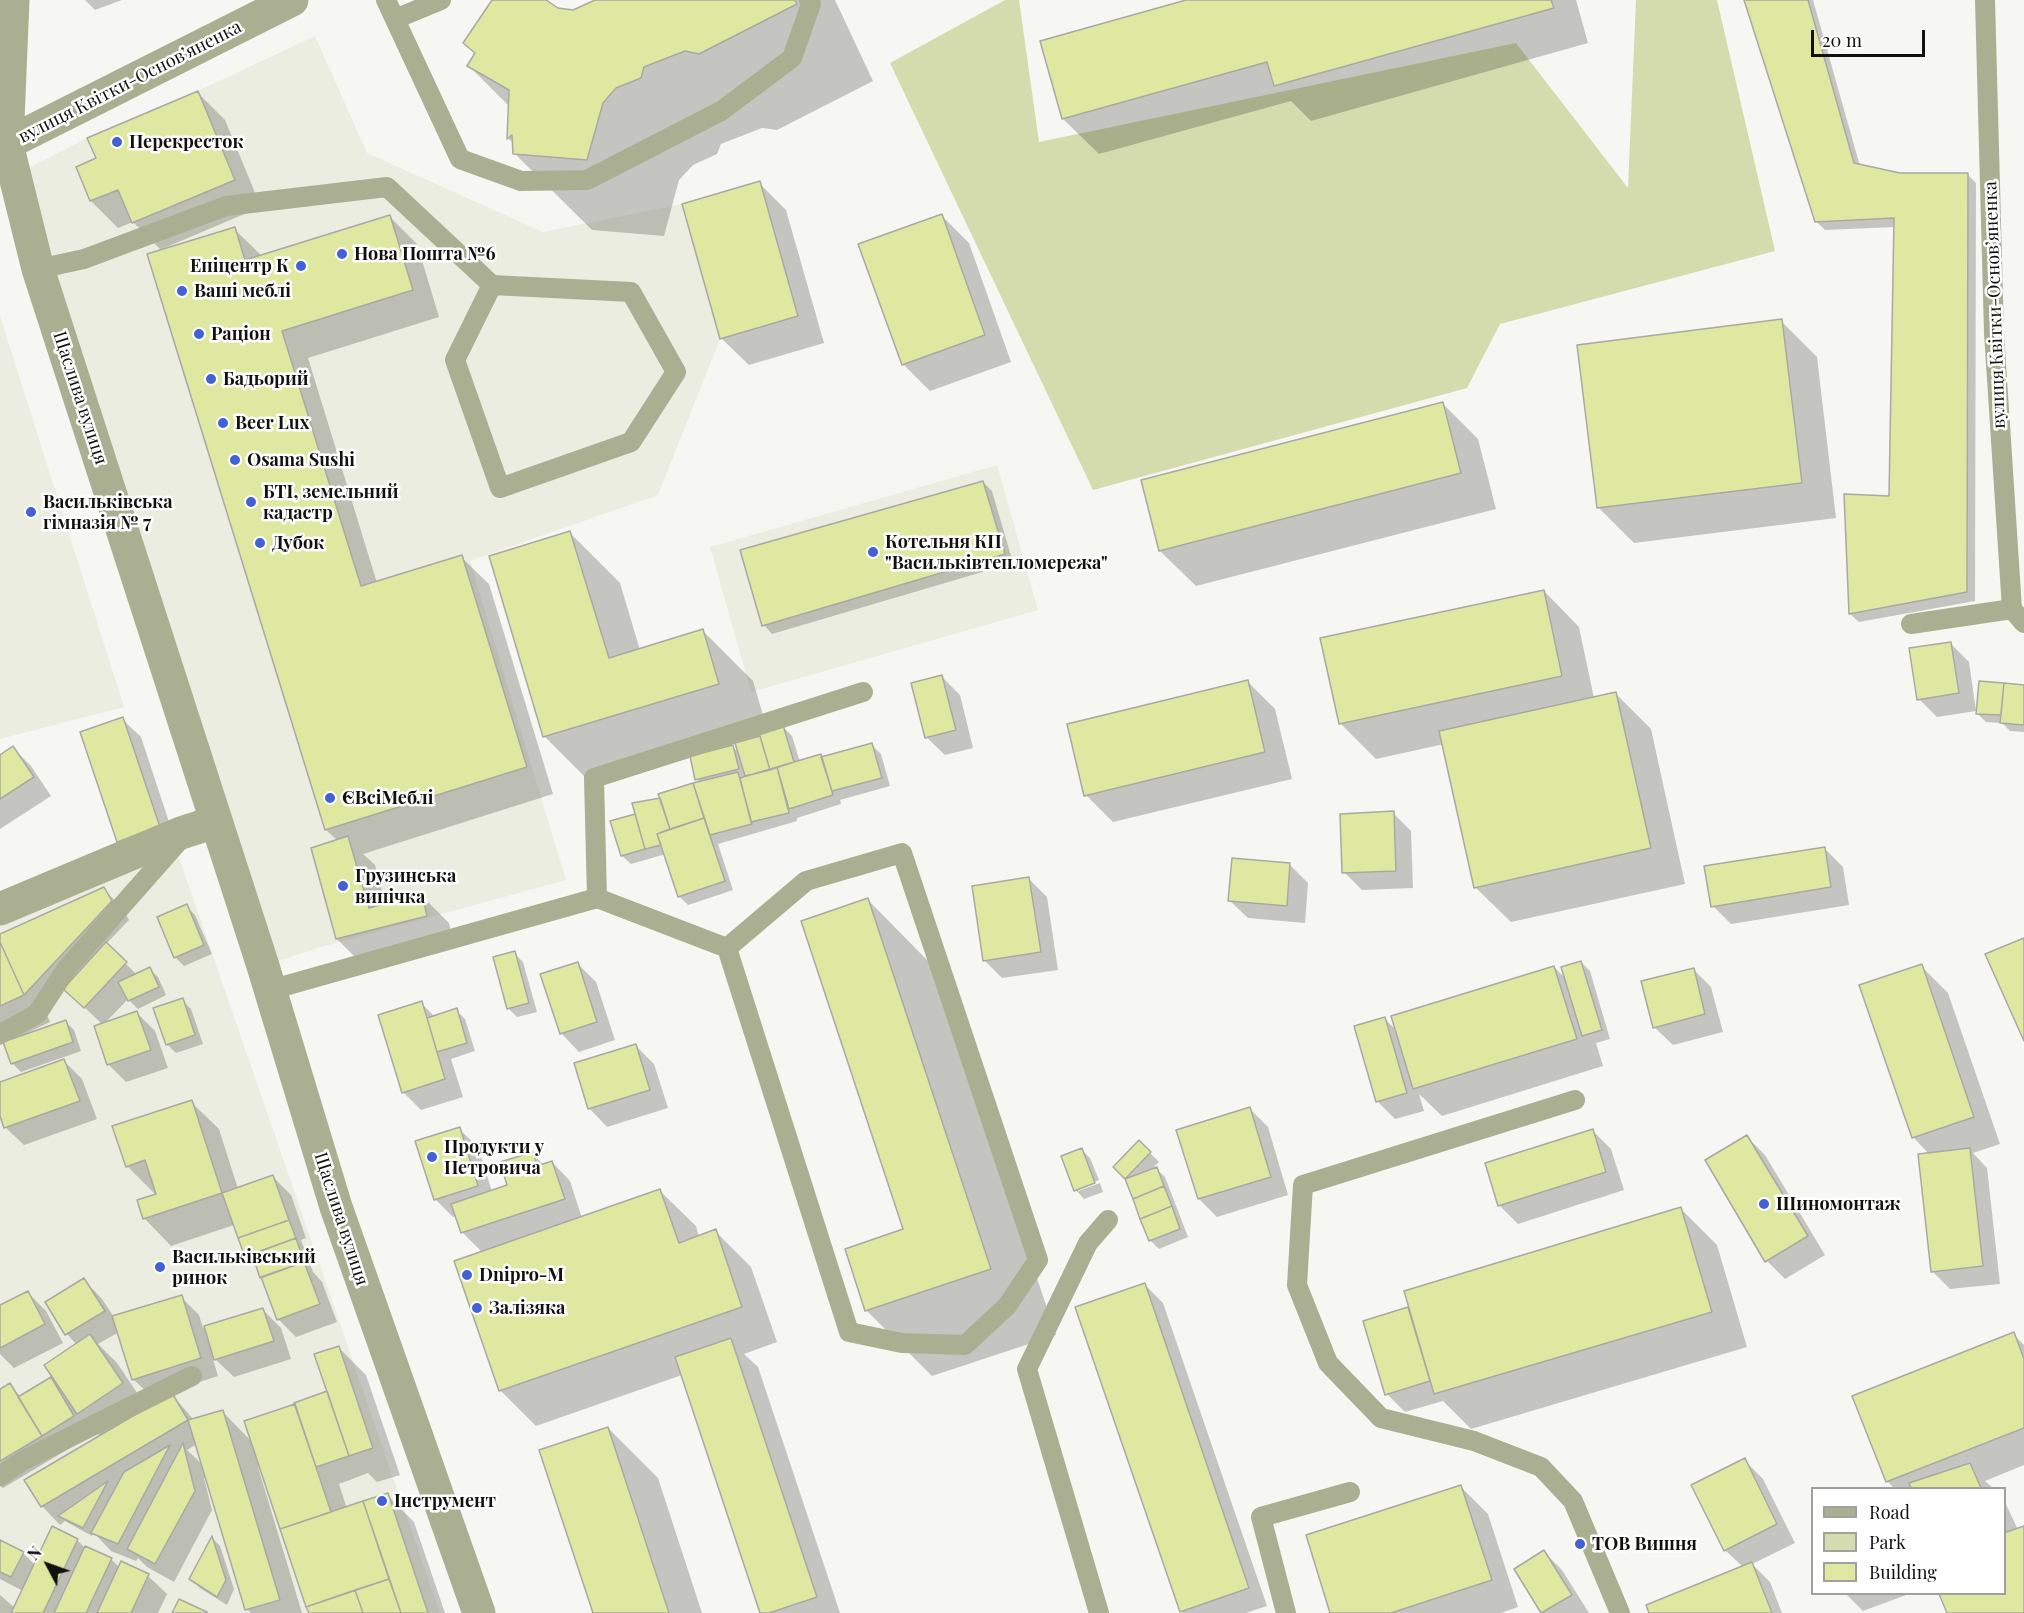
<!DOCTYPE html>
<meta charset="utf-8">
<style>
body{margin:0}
#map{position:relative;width:2024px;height:1613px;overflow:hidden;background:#f6f7f2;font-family:"Playfair Display",serif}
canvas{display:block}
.legend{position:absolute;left:1811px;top:1487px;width:195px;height:108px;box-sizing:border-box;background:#fff;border:2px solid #a0a09f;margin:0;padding:8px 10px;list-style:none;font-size:18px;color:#11110f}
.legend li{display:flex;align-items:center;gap:12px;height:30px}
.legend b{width:30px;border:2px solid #a0a09f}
.north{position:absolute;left:18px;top:1535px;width:60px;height:60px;-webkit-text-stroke:4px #fff;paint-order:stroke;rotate:311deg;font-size:16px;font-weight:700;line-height:24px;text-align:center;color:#11110f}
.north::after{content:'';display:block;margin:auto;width:21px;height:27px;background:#11110f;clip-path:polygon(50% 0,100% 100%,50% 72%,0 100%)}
.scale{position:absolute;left:1811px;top:30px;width:114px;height:27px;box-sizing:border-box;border:3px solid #11110f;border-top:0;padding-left:8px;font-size:18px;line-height:21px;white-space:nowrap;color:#11110f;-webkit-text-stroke:4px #fff;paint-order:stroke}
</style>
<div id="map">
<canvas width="2024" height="1613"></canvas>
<ul class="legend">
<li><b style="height:8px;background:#abaf92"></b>Road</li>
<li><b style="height:16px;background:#d4dbad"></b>Park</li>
<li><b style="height:16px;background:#dfe8a1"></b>Building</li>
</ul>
<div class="north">N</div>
<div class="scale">20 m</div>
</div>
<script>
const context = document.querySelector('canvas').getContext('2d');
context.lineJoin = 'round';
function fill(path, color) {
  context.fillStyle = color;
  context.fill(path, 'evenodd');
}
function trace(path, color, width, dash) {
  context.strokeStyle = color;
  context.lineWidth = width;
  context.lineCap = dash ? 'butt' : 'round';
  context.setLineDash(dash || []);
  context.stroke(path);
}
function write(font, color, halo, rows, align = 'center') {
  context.font = font + ' "Playfair Display",serif';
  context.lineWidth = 5;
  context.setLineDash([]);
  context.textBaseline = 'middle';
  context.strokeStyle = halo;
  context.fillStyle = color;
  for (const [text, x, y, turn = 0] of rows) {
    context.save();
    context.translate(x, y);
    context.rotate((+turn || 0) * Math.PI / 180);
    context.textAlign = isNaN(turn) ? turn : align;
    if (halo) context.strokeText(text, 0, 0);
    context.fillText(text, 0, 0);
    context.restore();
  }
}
fill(new Path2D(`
 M315 36 367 153 543 232 682 204 760 181 798 316 720 339 658 495 470 561 566 880 318 948 263 966 15 175 87 138 198 91Z
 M0 316 124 707 0 739Z
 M997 465 1038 610 751 692 710 547Z
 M175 846 440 1613H0V921Z`), '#ebede0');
fill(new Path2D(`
 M1005 0H1019L1039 142 1516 43 1628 188 1636 0H1717L1775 251 1500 324 1467 388 1093 490 890 63Z`), '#d4dbad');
fill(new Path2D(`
 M85 0H122L95 10Z
 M494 0H544L557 9 574 11 599 0H835L873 81 777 130 762 128 721 144 717 154 693 165 679 180 664 236 592 230 515 154 514 144 508 138 510 107 469 66 476 54 465 43Z
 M1192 0H1576L1588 43 1311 121 1291 101 1099 154 1063 119Z
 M1745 0H1813L1860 166 1899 175 1967 174 1976 183 1975 601 1859 622 1850 614 1891 498 1895 227 1825 230 1816 221Z
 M198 93 225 120 261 207 162 249V251L234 229 262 256 390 217 417 244 439 317 308 358 377 583 461 557 489 584 553 794 363 854 375 865 386 905 422 896 449 923 454 943 364 966 337 939 338 841 326 830 162 251 133 222 118 228 91 201 78 168 98 159Z
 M759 183 786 210 824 343 749 365 721 338Z
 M942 216 969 243 1011 362 930 391 903 364Z
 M1781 321 1817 357 1836 518 1634 543 1598 507Z
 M1443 404 1478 439 1496 509 1196 586 1160 551Z
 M983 482 992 491 1013 563 772 634 764 625Z
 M570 533 620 583 640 650 703 631 753 681 768 732 783 727 792 736 800 762 823 758 872 745 881 754 890 786 840 800 841 804 797 818V821L718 844 733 890 688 905 679 896 666 854 631 864 622 856 612 822 637 815 662 799 660 795 701 783 697 779 692 757 594 786 544 736ZM737 743 740 754 731 745Z
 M1544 591 1579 627 1594 698 1616 694 1651 729 1685 884 1511 922 1475 887 1444 744 1376 759 1340 723Z
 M1950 643 1969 662 1976 711 1937 717 1919 699Z
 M942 677 960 695 973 748 945 755 926 737Z
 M1248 682 1275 709 1292 779 1113 822 1086 795Z
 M2024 686V732L2010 731 2002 723 1986 722 1977 713Z
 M122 719 141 737 177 846 136 859Z
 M13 748 31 766 51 796 0 829V756Z
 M1393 813 1411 831 1413 888 1362 890 1344 872Z
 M1825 849 1843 867 1849 905 1731 924 1713 906Z
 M1290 865 1308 883 1305 923 1248 918 1229 900Z
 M1028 878 1047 897 1058 970 1002 978 984 960Z
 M103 889 122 907 129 920 106 944 137 975 149 969 158 977 166 995 138 1009 128 999 105 1023 137 1013 155 1031 168 1068 126 1082 108 1064 102 1024 65 989 45 1010 50 1022 27 1033 28 1035 66 1022 74 1030 81 1051 21 1072 12 1063 5 1043 0 1045V936Z
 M868 900 933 966 1056 1335 932 1376 866 1310 905 1230Z
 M186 906 195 915 212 954 184 966 175 957 158 918Z
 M514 953 523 962 537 1012 517 1017 508 1008Z
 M1581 962 1590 971 1610 1039 1596 1043 1603 1066 1442 1116 1419 1094 1424 1111 1395 1119 1377 1101 1385 1019 1397 1031 1554 967 1567 980Z
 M577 963 596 982 615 1040 579 1052 561 1033Z
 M1921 966 1948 993 2000 1144 1973 1153 1987 1168 2000 1284 1950 1289 1932 1271 1929 1154 1913 1137Z
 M1693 969 1711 987 1723 1032 1673 1045 1654 1027Z
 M182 1000 191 1009 203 1044 176 1053 167 1044Z
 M421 1003 435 1017 456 1010 465 1019 475 1051 451 1059 463 1097 421 1110 403 1092Z
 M636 1046 654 1064 668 1108 607 1127 589 1108Z
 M64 1061 82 1079 97 1119 24 1145 5 1127 0 1112V1084Z
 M191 1102 219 1129 238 1189 272 1176 291 1195 306 1238 301 1240 313 1272 322 1282 337 1322 296 1337 278 1319 257 1264 255 1265 246 1256 234 1225 171 1246 144 1218 156 1195 127 1166Z
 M1250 1109 1268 1127 1288 1195 1217 1217 1199 1199Z
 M459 1129 478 1147 492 1192 509 1186 532 1153 544 1165 552 1162 570 1181 582 1218 660 1191 696 1226 699 1237 715 1231 751 1267 777 1342 744 1354 758 1367 840 1613H762L682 1375 536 1426 500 1390 482 1252 462 1232 457 1216 453 1217 435 1199Z
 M1592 1130 1611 1149 1624 1190 1518 1224 1499 1205Z
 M1747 1137 1765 1155 1825 1255 1785 1279 1767 1261 1707 1161Z
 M1139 1142 1159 1162 1150 1171 1156 1169 1165 1177 1188 1237 1159 1249 1150 1240 1127 1178 1115 1167Z
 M1081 1149 1090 1158 1099 1180 1078 1188V1191L1100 1183 1103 1192 1084 1199 1076 1190Z
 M1681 1209 1717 1245 1747 1347 1471 1429 1443 1401 1405 1412 1387 1394 1408 1309 1412 1312Z
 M84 1280 102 1299 114 1317 181 1297 199 1315 203 1328 263 1310 281 1328 291 1359 234 1377 212 1356 218 1376 152 1397 133 1379 119 1332 98 1344 117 1363 148 1409 172 1395 194 1420 222 1411 252 1442 329 1392 338 1347 366 1375 400 1475 377 1482 368 1473 339 1484 347 1509 387 1495 414 1522 445 1613H310L260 1466 258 1467 302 1613H251L247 1609 207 1477 204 1478 212 1510 174 1582 147 1567 138 1558 136 1561 111 1551 94 1533 92 1536 65 1521 60 1525 42 1506 101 1437 83 1419 92 1435 3 1488 0 1486V1390L9 1385 21 1397 50 1379 60 1387 77 1345 67 1334 47 1303ZM197 1444 204 1466 187 1450Z
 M1145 1285 1163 1303 1267 1606 1246 1613H1183L1181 1611Z
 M27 1292 46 1311 63 1343 14 1368 0 1354V1307Z
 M2013 1334 2024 1345V1465L1985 1481 1993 1488H1894L1887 1481Z
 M608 1428 658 1478 702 1613H594Z
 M1744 1460 1763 1479 1795 1543 1752 1564 1770 1582 1782 1613H1651L1743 1567 1725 1550Z
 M1461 1487 1488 1514 1518 1607 1501 1613H1332Z
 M2004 1500 2018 1530 2024 1528V1613H1949L1940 1594H2004Z
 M212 1538 220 1546 234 1589 227 1605 200 1588 191 1579Z
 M77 1540 85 1548 111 1559 120 1568 122 1563 148 1576 167 1594 158 1613H0V1595L15 1608 23 1591 0 1579V1541L23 1553 35 1565Z
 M1544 1552 1562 1570 1589 1613H1543L1516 1569Z
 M1846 1594H1909L1863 1611Z`), '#0003');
const building = new Path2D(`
 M492 0H546L558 8 573 10 595 0H795L797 4 699 54 685 51 644 67 641 78 616 88 603 103 587 160 513 154 512 135 507 139 509 90 467 66 475 53 463 43Z
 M1186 0H1551L1554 8 1274 86 1267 62 1062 119 1040 41Z
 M1744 0H1808L1854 163 1900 173H1968L1967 592 1849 614 1844 494 1889 496 1894 218 1815 222Z
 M198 91 235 180 132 223 118 190 90 201 76 167 96 158 87 138Z
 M760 181 798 316 720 339 682 204Z
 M942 214 985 335 902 365 858 244Z
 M390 215 413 290 282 331 361 586 462 555 527 767 325 830 147 254 235 227 245 260Z
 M1782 319 1802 483 1597 508 1577 345Z
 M1443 402 1461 473 1159 551 1141 480Z
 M983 481 1005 554 762 626 740 550Z
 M570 531 609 658 703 629 719 684 543 737 489 556Z
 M1544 590 1562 676 1339 724 1320 638Z
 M1951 642 1959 693 1917 700 1909 648Z
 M942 675 956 730 925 738 911 683Z
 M1248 680 1265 752 1084 796 1067 724Z
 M1979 681 2004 683 2001 715 1976 714Z
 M2004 683 2024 685V725L2000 723Z
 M1616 692 1651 848 1474 888 1439 731Z
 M123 717 160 827 117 842 80 732Z
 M783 725 794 762 770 770 759 733Z
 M760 736 770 770 745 776 735 743Z
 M872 743 882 778 832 791 821 757Z
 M733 745 739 769 695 780 690 756Z
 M13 746 34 777 0 799V755Z
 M821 754 833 795 789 809 777 767Z
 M777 767 789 813 751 822 740 778Z
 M738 772 752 824 710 835 693 783Z
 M693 783 704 818 670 829 658 794Z
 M660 798 670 829 657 834 661 845 645 849 632 803Z
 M1394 811 1396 871 1342 873 1340 814Z
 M635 814 645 849 621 856 610 821Z
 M704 818 725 881 678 897 657 834Z
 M348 836 369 908 422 894 427 916 336 939 311 848Z
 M1825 847 1831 887 1711 907 1704 866Z
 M1232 858 1290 863 1287 906 1228 901Z
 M1029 877 1041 952 983 961 972 886Z
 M104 887 112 901 24 995 0 942V934Z
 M868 898 991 1269 865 1311 845 1249 903 1229 801 921Z
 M187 904 204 945 174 958 157 917Z
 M2024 938V1041L1985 954Z
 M0 942 24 995 0 1006Z
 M106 942 127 962 84 1008 63 989Z
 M515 951 529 1003 507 1009 493 957Z
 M1581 961 1602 1030 1582 1036 1561 967Z
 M578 962 597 1022 560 1034 540 974Z
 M1922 964 1974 1117 1912 1138 1859 985Z
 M1554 966 1577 1039 1413 1089 1391 1016Z
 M150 967 159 987 128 1001 118 982Z
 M1694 968 1705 1014 1653 1028 1641 981Z
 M183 998 195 1035 166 1045 153 1008Z
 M422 1001 445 1079 402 1093 378 1015Z
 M457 1008 467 1043 437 1052 427 1018Z
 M137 1011 151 1050 107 1065 94 1026Z
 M1385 1017 1407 1093 1376 1102 1354 1026Z
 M66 1020 73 1042 11 1064 3 1042Z
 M636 1044 650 1090 588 1109 574 1063Z
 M64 1059 80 1101 4 1128 0 1116V1082Z
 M192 1100 222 1193 143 1219 137 1200 156 1194 145 1160 126 1167 112 1126Z
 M1250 1107 1271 1177 1198 1199 1176 1130Z
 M460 1127 478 1186 434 1200 415 1141Z
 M1593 1129 1606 1172 1498 1206 1485 1163Z
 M1747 1135 1808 1236 1765 1262 1705 1160Z
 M1139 1140 1151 1152 1125 1179 1113 1167Z
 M1082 1148 1095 1183 1074 1191 1061 1156Z
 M1970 1148 1983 1266 1931 1272 1918 1154Z
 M533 1152 537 1166 552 1161 565 1199 461 1233 451 1204 507 1185 500 1162Z
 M1157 1167 1164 1186 1133 1199 1125 1179Z
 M273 1175 289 1220 238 1238 222 1193Z
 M1164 1186 1172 1206 1140 1219 1133 1199Z
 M660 1189 679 1243 716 1229 742 1307 499 1391 454 1261Z
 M1172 1206 1180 1229 1149 1241 1140 1219Z
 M1681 1207 1712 1312 1434 1394 1404 1291Z
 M289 1220 296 1238 245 1257 238 1238Z
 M296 1238 304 1262 260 1278 252 1254Z
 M304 1262 320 1304 277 1320 261 1277Z
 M84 1278 105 1311 65 1335 45 1302Z
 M1145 1283 1249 1588 1180 1612 1075 1307Z
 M28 1291 45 1324 0 1348V1305Z
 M182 1295 201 1358 132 1380 112 1316Z
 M1408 1307 1430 1381 1385 1395 1363 1321Z
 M263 1308 274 1341 214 1360 204 1326Z
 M2014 1332 2024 1359V1428L1886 1482 1852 1396Z
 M90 1334 123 1383 77 1414 44 1365Z
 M731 1338 817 1597 769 1613H760L675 1357Z
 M339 1346 373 1448 349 1456 314 1354Z
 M51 1377 74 1416 42 1436 18 1397Z
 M10 1383 42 1436 0 1461V1389Z
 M327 1391 349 1456 316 1467 294 1403Z
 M172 1393 188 1420 41 1507 24 1480Z
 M295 1404 331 1512 280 1529 244 1421Z
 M223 1410 280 1600 245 1610 188 1420Z
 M608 1427 669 1613H593L539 1450Z
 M183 1443 195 1491 155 1564 127 1549Z
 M170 1445 118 1544 91 1533 124 1472Z
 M1745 1458 1777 1524 1724 1551 1691 1485Z
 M1970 1463 1981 1488H1911L1909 1483Z
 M108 1481 83 1528 58 1516Z
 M1461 1485 1492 1580 1391 1613H1330L1306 1535Z
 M388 1493 428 1613H401L363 1501Z
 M363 1501 389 1579 306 1607 280 1529Z
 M52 1526 78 1539 43 1613H11Z
 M2024 1526V1613H1947L1939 1594H2004V1533Z
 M212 1536 226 1580 217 1597 189 1579Z
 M0 1540 24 1552 11 1577 0 1572Z
 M85 1546 112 1558 86 1613H54Z
 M1544 1550 1572 1595 1541 1613 1514 1569Z
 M121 1561 149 1574 131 1613H97Z
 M1752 1562 1772 1613H1649L1646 1605Z
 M389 1579 401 1613H363L355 1590Z
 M355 1590 363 1613H309L306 1607Z
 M179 1599 207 1612V1613H172Z`);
fill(building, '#dfe8a1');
trace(building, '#a8a9a4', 1.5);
trace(new Path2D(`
 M386 0 460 159 521 181 587 180 721 111 792 58 811 4 809 0
 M1985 0 1994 333 2012 609
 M395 19 441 0
 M38 269 84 259 226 206 387 187 492 285 631 292 676 372 631 442 500 488 455 360 492 285
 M2012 609 2024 623
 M1911 624 2012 609
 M597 898 727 948 849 1332 902 1343 965 1345 1007 1306 1038 1260 902 853 806 881 727 948
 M270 990 597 898 594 778 863 692
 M0 1034 37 1014 67 968 179 841
 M1575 1100 1303 1185 1297 1285 1328 1363 1381 1418 1474 1441 1541 1467 1573 1501 1620 1613
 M0 1476 24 1460 192 1376
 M1099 1613 1027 1369 1088 1243 1108 1220
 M1286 1613 1261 1517 1350 1492`), '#abaf92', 20);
trace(new Path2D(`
 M13 0 7 144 38 269 263 966 336 1207 479 1613
 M0 147 292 0
 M0 909 181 833 215 822`), '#abaf92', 33);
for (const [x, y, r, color] of [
 [117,142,6,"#4261d4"],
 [342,254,6,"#4261d4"],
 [301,266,6,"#4261d4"],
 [182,291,6,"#4261d4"],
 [199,334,6,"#4261d4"],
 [211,379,6,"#4261d4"],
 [223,423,6,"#4261d4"],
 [235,460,6,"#4261d4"],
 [251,502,6,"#4261d4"],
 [31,512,6,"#4261d4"],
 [260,543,6,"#4261d4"],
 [873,552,6,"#4261d4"],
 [330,798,6,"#4261d4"],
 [343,886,6,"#4261d4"],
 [432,1157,6,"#4261d4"],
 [1764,1204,6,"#4261d4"],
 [160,1267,6,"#4261d4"],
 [467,1275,6,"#4261d4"],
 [477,1308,6,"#4261d4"],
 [382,1501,6,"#4261d4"],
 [1580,1544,6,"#4261d4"]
]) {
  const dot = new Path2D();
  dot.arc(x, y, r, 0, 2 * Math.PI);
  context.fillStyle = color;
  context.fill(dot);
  trace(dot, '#fff', 2);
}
write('18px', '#11110f', '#fff', [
 ["вулиця Квітки-Основʼяненка",130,82,-27],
 ["вулиця Квітки-Основʼяненка",1995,305,-92],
 ["Щаслива вулиця",80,398,72],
 ["Щаслива вулиця",341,1219,72]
]);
write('bold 18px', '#11110f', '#fff', [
 ["Перекресток",129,142],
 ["Нова Пошта №6",354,254],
 ["Епіцентр К",289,266,"right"],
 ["Ваші меблі",194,291],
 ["Раціон",211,334],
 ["Бадьорий",223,379],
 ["Beer Lux",235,423],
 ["Osama Sushi",247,460],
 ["БТІ, земельний",263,492],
 ["кадастр",263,513],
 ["Васильківська",43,502],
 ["гімназія № 7",43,523],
 ["Котельня КП",885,542],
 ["\"Васильківтепломережа\"",885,563],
 ["Дубок",272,543],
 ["ЄВсіМеблі",342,798],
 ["Грузинська",355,876],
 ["випічка",355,897],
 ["Продукти у",444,1147],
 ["Петровича",444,1168],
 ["Шиномонтаж",1776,1204],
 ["Васильківський",172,1257],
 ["ринок",172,1278],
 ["Dnipro-M",479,1275],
 ["Залізяка",489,1308],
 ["Інструмент",394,1501],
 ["ТОВ Вишня",1592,1544]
], 'left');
</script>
